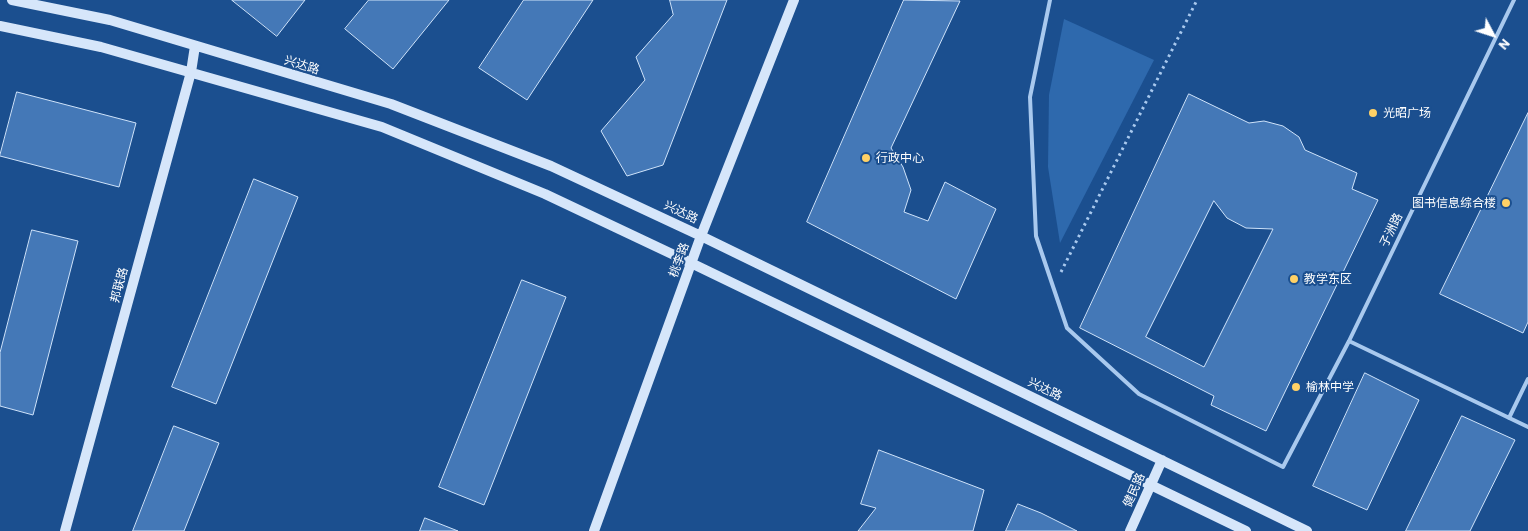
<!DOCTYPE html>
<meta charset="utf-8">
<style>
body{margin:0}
#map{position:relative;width:1528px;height:531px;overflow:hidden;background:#1b4f8f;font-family:Barlow,sans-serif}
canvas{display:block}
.north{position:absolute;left:1468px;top:10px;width:50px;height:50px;-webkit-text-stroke:4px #1b4f8f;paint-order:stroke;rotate:130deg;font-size:14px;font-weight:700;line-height:20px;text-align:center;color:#fff}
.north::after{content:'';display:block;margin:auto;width:18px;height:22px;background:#fff;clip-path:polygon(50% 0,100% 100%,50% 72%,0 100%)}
</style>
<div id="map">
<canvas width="1528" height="531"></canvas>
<div class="north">N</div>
</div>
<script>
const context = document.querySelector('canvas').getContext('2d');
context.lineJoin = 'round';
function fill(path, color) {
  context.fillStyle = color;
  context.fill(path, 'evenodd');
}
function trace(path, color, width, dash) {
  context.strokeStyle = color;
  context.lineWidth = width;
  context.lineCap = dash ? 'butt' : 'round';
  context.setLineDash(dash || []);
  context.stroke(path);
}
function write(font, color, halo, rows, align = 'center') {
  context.font = font + ' Barlow,"Noto Sans SC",sans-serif';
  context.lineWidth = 4;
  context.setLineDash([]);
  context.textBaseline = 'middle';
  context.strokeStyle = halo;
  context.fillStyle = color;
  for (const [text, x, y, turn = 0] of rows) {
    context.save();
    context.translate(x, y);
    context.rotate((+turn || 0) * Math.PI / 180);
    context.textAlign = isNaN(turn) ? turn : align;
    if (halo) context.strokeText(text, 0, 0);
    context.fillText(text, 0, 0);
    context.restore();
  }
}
fill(new Path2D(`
 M1064 19 1154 60 1060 243 1048 167 1049 95Z`), '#2e69ad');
const building = new Path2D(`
 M232 0H305L277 36Z
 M369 0H449L393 69 345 29Z
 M524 0H593L527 100 479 68Z
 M670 0H727L663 165 627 176 601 131 645 80 636 57 673 15Z
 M904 0 960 1 891 148 903 167 911 190 904 212 928 221 945 182 996 209 956 299 807 222Z
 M17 92 136 123 119 187 0 156Z
 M1189 94 1249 123 1264 121 1283 126 1299 137 1305 150 1357 173 1352 189 1378 200 1266 431 1211 405 1214 396 1080 328ZM1214 201 1227 218 1246 228 1273 229 1204 367 1146 337Z
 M1528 113V322L1523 333 1440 294Z
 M254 179 298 197 216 404 172 387Z
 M32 230 78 241 33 415 0 406V353Z
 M522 280 566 297 484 505 439 487Z
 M1365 373 1419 400 1367 510 1313 486Z
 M1462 416 1515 440 1470 531H1406Z
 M174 426 219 443 184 531H133Z
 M879 450 984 490 973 531H858L876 508 861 504Z
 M1018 504 1041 513 1077 531H1006Z
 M425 518 458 531H420Z`);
fill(building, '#4478b7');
trace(building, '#cfe3fa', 1);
trace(new Path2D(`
 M1061 272 1197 0`), '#a9c9ee', 3, [2.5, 4]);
trace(new Path2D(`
 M1050 0 1030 97 1036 236 1067 328 1139 394 1283 467 1349 341 1514 0
 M1349 341 1528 427
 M1509 418 1528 379`), '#a9c9ee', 4);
trace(new Path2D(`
 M12 0 110 20 391 104 551 166 701 236 1307 531
 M0 26 101 47 382 127 545 194 691 263 1246 531
 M65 531 191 72 195 46
 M594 531 701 236 794 0
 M1130 531 1162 460`), '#d6e6fa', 10);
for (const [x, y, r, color] of [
 [1373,113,5,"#ffd166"],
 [866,158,5,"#ffd166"],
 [1506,203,5,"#ffd166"],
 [1294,279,5,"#ffd166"],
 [1296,387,5,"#ffd166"]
]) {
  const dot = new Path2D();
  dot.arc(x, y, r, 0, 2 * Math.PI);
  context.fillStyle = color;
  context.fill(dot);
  trace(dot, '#1b4f8f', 2);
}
write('12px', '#fff', '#1b4f8f', [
 ["兴达路",302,65,17],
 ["兴达路",681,212,25],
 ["子洲路",1391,230,-64],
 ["桃李路",679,260,-70],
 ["邦联路",119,285,-75],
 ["兴达路",1045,389,26],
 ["健民路",1134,490,-66]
]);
write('12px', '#fff', '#1b4f8f', [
 ["光昭广场",1383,113],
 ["行政中心",876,158],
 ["图书信息综合楼",1496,203,"right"],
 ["教学东区",1304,279],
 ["榆林中学",1306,387]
], 'left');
</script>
